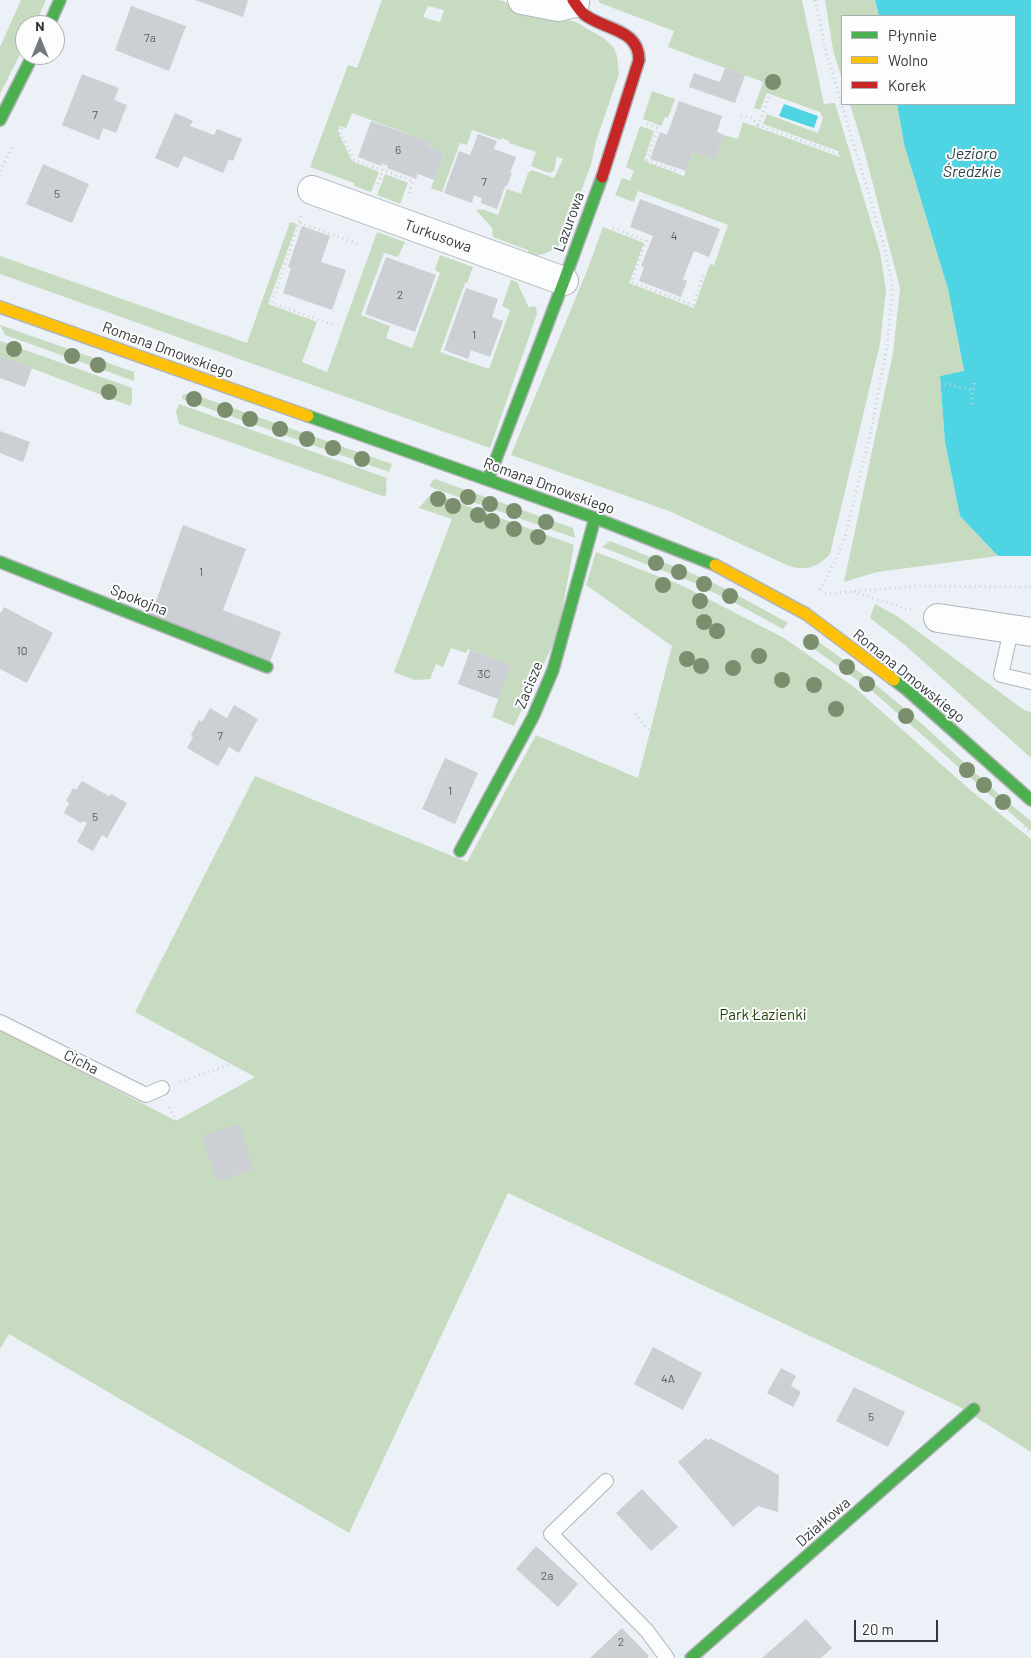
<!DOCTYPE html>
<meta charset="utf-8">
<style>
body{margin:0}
#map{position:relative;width:1031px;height:1658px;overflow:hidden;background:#ecf1f7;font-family:Barlow,sans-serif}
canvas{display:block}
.legend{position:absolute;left:841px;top:15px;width:175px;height:90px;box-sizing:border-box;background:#fdfdfd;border:1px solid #adaeb0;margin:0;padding:6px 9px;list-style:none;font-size:15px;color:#34383c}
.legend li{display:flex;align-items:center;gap:10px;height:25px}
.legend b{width:25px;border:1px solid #adaeb0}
.north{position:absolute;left:15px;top:15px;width:50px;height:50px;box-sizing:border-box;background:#fdfdfd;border:1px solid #adaeb0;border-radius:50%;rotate:0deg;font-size:14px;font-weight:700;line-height:20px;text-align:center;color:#34383c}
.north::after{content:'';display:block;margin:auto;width:18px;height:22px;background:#74797d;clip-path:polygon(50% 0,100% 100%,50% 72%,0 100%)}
.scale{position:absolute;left:854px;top:1620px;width:84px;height:22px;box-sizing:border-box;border:2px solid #34383c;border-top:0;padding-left:6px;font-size:15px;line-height:18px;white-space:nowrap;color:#34383c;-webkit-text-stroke:4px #fdfdfd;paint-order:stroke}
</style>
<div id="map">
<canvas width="1031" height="1658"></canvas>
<ul class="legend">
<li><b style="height:6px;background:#4caf50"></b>Płynnie</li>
<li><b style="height:6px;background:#ffc107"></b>Wolno</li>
<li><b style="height:6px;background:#c62828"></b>Korek</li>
</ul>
<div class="north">N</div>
<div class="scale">20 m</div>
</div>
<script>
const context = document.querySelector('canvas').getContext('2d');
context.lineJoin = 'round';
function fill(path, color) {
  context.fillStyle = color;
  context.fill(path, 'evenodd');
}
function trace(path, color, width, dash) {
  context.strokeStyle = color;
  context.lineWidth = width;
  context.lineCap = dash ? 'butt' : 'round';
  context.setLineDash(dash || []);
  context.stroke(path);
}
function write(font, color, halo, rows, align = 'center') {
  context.font = font + ' Barlow,sans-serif';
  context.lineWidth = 4;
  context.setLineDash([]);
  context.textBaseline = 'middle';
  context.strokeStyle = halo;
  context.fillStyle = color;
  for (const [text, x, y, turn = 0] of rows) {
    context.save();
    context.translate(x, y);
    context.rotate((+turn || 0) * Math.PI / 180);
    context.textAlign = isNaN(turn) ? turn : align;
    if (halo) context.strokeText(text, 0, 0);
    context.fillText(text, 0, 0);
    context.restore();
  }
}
fill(new Path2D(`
 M21 0H46L35 25H25V44L0 94V47Z
 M382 0H499L532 11 576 22 605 39 614 48 617 56 619 74 596 141 591 165 565 234 564 241C553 250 544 256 529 256L528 250 493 237 492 228 477 211V209L481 210 482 209 498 215 507 189 521 194 528 173 532 170 554 178 563 159 557 156 554 171 549 173 531 166 536 152 509 143V141L502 138 501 140 472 130 467 145 460 143 442 192 431 188 444 153 428 147 429 142 352 113 346 128 340 126 338 132 352 161 379 172 371 192 354 186V183L310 167 348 65 357 68ZM428 6 444 10 440 22 423 17Z
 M598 0H802L824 104 835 103 880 252 886 290 880 344 830 554C818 567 807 571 789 566L669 511 511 455 588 268 603 227 644 243 629 283 694 308 710 264 714 265 728 225 638 191 634 202 615 195 622 178 630 181 634 171 626 167 640 126 654 131 644 161 684 176 693 152 715 160 724 135 738 139 743 122 840 157 838 151 763 124 767 114 818 133 823 118 820 112 767 93 760 110 754 108 763 82 668 47 674 31 600 3Z
 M825 0H875L879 16H842V79L833 50Z
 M652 91 675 99 668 118 665 117 661 126 643 119Z
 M850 104H897L904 144 948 289 964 372 940 376 945 442 960 516 998 556 877 572 844 582 893 353 900 288 865 154Z
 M385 174 408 183 400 204 377 195Z
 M290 222 297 224 268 304 317 322 302 362 327 372 377 232 405 242 398 257 384 253 361 315 390 326 386 338 412 348 440 273 435 270 440 255 473 267 467 283H465L440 352 489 369 510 310 502 306 511 280 517 282 529 308 532 306 536 307 537 314 490 448 0 274V256L247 343Z
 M0 325 134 372V381L5 335Z
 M0 341 132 388V402L130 406 0 356Z
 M190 393 392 464 389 472 182 399 183 395Z
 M179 404 387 478C385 485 388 490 385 497L179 424 176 412Z
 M435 479 573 528 575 538 433 488 430 486 432 481Z
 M432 493 574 545 558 634 514 726 492 717 510 665 468 649 466 653 451 648 443 667 436 664 430 679 415 680 394 672 452 519 419 508Z
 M610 541 696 575 730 591 788 623 783 629 737 604 692 582 602 547Z
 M596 552 683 586 784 638 854 687 968 788 1031 839V1452L958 1406 508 1193 349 1533 9 1334 0 1349V1029L176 1121 255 1077 135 1012 255 776 467 862 536 735 638 778 672 646 586 585Z
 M875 604 897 616 1024 710 1031 712V758L906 646 870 618Z
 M807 634C847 661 885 691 922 724 958 756 993 791 1031 821V831L871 690 810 646 806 637Z`), '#c7dbc1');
fill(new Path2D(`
 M875 0H1031V556H998L960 516 945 442 940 376 964 371 948 289 904 144 897 104H1015V16H879Z
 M784 104 818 116 814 128 779 116Z`), '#4ed4e3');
fill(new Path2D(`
 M195 0H248L243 17Z
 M131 6 186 26 169 71 115 50Z
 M725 68 745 75 735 103 689 87 694 73 720 82Z
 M82 74 119 88 114 100 127 105 116 133 103 128 99 140 62 125Z
 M679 101 722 116 717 132 724 135 715 160 693 152 686 171 650 159 660 132 667 135Z
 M175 113 193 121 190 126 214 135 217 129 242 139 233 161 229 159 223 173 184 156 178 168 155 158Z
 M371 121 429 142 428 147 444 153 434 180 418 174 416 179 387 168 388 166 385 164 382 163 381 166 358 157Z
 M478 134 497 141 494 149 516 157 510 173H512L507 186H505L497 209 481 203 482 198 474 195 472 203 444 193 459 151 470 155Z
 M43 164 89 184 72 223 26 204Z
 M640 199 720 229 709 257 694 251 683 279 687 281 681 297 639 281 644 267 641 266 653 236 630 227Z
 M302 226 330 236 321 262 346 270 332 310 283 293 291 268 288 267Z
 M386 257 436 275 415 332 365 314Z
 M466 288 498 299 492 317 503 321 490 357 471 350 468 359 444 350Z
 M0 356 32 368 25 387 0 378Z
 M0 431 30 442 23 462 0 453Z
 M183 525 246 549 223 610 281 632 270 662 151 615Z
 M4 607 53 633 27 683 0 669V614Z
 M470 650 511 665 498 699 458 684Z
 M234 705 258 719 239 753 229 747 218 766 187 748 193 737 191 735 199 720 202 722 210 708 227 718Z
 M445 758 478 773 455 824 422 809Z
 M82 781 109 796 111 794 127 803 107 838 102 835 93 851 77 842 87 823 82 821 81 823 64 813 69 803 66 801 73 788 76 790Z
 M239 1124 253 1170 217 1182 202 1136Z
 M653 1347 702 1373 683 1410 634 1384Z
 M781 1368 796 1376 791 1386 801 1392 793 1407 767 1393Z
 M854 1387 905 1412 888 1447 836 1421Z
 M706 1438 709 1441 710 1438 779 1475 778 1512 758 1506 733 1527 678 1462Z
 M642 1489 678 1527 651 1551 616 1513Z
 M536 1546 578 1584 558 1607 516 1569Z
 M806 1619 832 1648 821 1658H762Z
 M622 1628 649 1656 647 1658H590Z`), '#cccfd4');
const lane = new Path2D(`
 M1011 630 1001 675 1031 682
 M0 1022 146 1095 162 1088
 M606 1481 551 1534 647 1631 667 1658`);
const street = new Path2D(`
 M522 0 558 7 575 3
 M312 190 564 281
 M938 618 1031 632`);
const fast = new Path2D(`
 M49 25 60 0
 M0 120 33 55
 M308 416 595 518 715 565
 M488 480 564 281 602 177
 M0 562 267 667
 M894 680 907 690 1031 800
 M460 851 533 717 553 670 595 518
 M691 1658 974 1409`);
const slow = new Path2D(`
 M0 307 308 416
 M715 565 806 614 894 680`);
const jam = new Path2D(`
 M573 0C577 6 580 11 585 15 605 30 639 29 639 60L602 177`);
trace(lane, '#b1b4b9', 16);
trace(street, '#b1b4b9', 30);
trace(fast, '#b1b4b9', 14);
trace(slow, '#b1b4b9', 14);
trace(jam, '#b1b4b9', 14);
trace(new Path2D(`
 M815 0 826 52 883 242 893 287 887 345 872 426 846 534 837 557 820 590
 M769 97 758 125 839 154
 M741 115 752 118 758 125
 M647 124 658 128 647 160 676 171
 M342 128 340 133 354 160 413 181 408 195 409 196
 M0 171 13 145
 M378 184 385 164
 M301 216 272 303 333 325
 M300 223 361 245
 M613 228 646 241 631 282 693 305 704 274
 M592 288 596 296
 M935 382 973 390
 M971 404 975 379
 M853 592 911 610
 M825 594 915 586 1031 587
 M635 714 749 846 801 930
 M1024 827 1031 833
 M379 951 522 1005 671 1051 829 1125C833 1117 836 1109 841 1101 844 1095 852 1089 854 1082 870 1027 786 1020 788 1069 789 1076 789 1081 793 1087 803 1105 824 1103 841 1101
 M1031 1053 941 1009 899 976 802 930 752 910 713 887 657 875 604 897 559 934 434 885 379 951 292 1042 434 1105 601 1176 769 1243 984 1366 1004 1381 1019 1387 1031 1418
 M180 1082 292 1042
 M854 1083 863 1069 899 976 919 905 963 776
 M434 1105 492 1057 522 1005 559 934
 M176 1121 193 1192 397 1308
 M601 1176 671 1051 729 971 752 910
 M91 1195 385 1374
 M769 1243 829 1125
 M0 1270 101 1331
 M27 1287 91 1195 125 1141 176 1121 169 1106
 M213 1335 242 1286 309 1153
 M993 1391 1031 1352
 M997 1424 1031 1439`), '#cfd1d2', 3, [1, 4]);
trace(lane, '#fcfdfe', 14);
trace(street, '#fcfdfe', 28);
trace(fast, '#4caf50', 11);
trace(slow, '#ffc107', 11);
trace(jam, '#c62828', 11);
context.fillStyle = '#7b8f6f';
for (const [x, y] of [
 [773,82],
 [14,349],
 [72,356],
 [98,365],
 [109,392],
 [194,399],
 [225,410],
 [250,419],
 [280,429],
 [307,439],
 [333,448],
 [362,459],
 [468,497],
 [438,499],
 [490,504],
 [453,506],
 [514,511],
 [478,515],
 [492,521],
 [546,522],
 [514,529],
 [538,537],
 [656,563],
 [679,572],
 [704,584],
 [663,585],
 [730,596],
 [700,601],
 [704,622],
 [717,631],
 [811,642],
 [759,656],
 [687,659],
 [701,666],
 [847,667],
 [733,668],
 [782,680],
 [867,684],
 [814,685],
 [836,709],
 [906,716],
 [967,770],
 [984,785],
 [1003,802]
]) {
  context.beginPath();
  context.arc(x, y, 8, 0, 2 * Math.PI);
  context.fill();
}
write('12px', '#5a5e62', null, [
 ["7a",150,38],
 ["7",95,115],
 ["6",398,150],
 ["7",484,182],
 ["5",57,194],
 ["4",674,236],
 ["2",400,295],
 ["1",474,335],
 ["1",201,572],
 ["10",22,651],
 ["3C",484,674],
 ["7",220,736],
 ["1",450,791],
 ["5",95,817],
 ["4A",668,1379],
 ["5",871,1417],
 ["2a",547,1576],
 ["2",621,1642]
]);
write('15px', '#34383c', '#fdfdfd', [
 ["Lazurowa",569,222,-70],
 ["Turkusowa",438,236,20],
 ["Romana Dmowskiego",168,350,20],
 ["Romana Dmowskiego",549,486,20],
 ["Spokojna",139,600,22],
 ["Romana Dmowskiego",909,676,39],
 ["Zacisze",529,685,-68],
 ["Cicha",81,1062,27],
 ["Działkowa",823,1522,-41]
]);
write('15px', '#1f3f00', '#fdfdfd', [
 ["Park Łazienki",763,1015]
]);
write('italic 16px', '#294246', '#fdfdfd', [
 ["Jezioro",972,154],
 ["Średzkie",972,172]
]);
</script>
